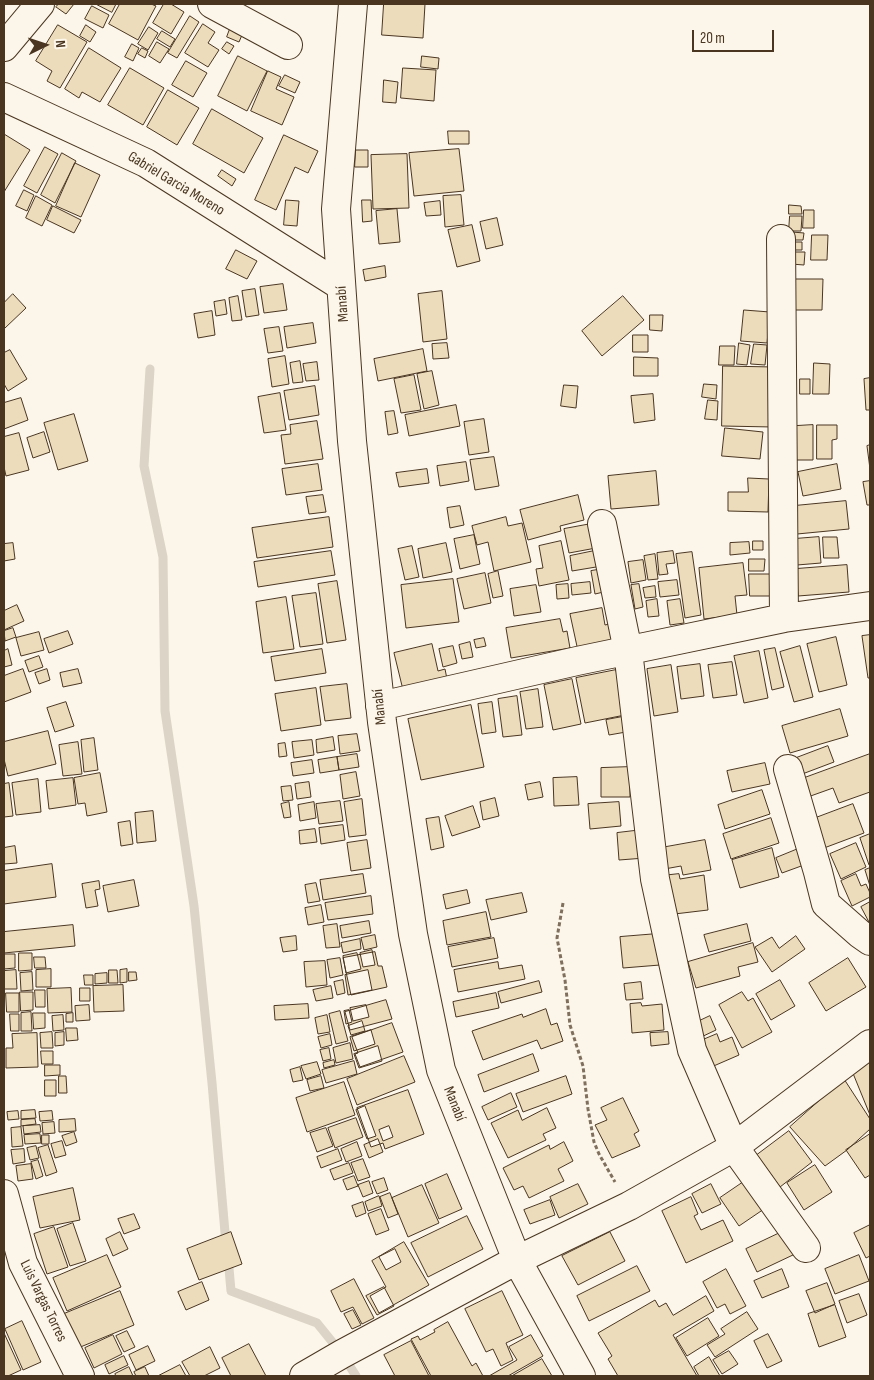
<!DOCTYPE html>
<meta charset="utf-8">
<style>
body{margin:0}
#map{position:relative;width:874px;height:1380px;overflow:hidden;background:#fbf6e9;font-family:"Sofia Sans Condensed",sans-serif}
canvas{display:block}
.frame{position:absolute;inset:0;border:5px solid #4a3520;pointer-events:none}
.north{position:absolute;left:20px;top:20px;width:50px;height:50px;-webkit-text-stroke:4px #fbf6e9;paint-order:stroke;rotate:86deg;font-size:14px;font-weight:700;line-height:20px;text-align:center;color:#4a3520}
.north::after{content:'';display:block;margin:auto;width:18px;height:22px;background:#4a3520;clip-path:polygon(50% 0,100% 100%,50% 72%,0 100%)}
.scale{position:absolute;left:692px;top:30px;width:82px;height:22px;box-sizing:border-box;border:2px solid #4a3520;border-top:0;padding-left:6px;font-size:15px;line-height:18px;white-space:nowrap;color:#4a3520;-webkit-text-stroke:4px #fbf6e9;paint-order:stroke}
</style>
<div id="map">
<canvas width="874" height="1380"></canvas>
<div class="frame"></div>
<div class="north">N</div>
<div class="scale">20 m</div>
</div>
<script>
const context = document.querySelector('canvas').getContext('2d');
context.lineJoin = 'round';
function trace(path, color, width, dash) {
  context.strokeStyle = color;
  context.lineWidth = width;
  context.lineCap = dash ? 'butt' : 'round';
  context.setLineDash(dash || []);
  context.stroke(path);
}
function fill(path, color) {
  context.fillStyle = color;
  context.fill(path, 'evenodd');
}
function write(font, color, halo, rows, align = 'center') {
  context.font = font + ' "Sofia Sans Condensed",sans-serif';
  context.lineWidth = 4;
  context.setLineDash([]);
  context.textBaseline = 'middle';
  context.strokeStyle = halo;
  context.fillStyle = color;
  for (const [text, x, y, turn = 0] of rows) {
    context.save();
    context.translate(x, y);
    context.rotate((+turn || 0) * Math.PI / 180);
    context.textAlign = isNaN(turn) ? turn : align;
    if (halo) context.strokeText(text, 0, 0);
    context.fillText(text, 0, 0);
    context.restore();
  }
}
trace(new Path2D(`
 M150 369 144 466 163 557 165 711 194 906 212 1083 226 1244
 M228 1257 231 1291 317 1323 342 1354 356 1376`), '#dcd4c6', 9);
const building = new Path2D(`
 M59 4H74L66 14 56 7Z
 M96 4H116L112 12Z
 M120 4H151L156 6 138 40 109 24Z
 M164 4H171L184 12 171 34 153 23Z
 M384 4H425L423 38 382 35Z
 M92 6 109 15 103 28 85 19Z
 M190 16 199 22 177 58 168 53Z
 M203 24 215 32 208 43 219 50 208 67 185 53Z
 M58 25 87 42 60 88 47 81 52 71 36 61Z
 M86 25 96 32 90 42 80 36Z
 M149 27 158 33 148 50 138 44Z
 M230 29 242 35 239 42 227 37Z
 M162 31 175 39 170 47 157 39Z
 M157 42 169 49 160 63 149 56Z
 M227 42 234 46 229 54 222 49Z
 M132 44 139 48 133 61 125 57Z
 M89 48 121 68 100 102 82 92 79 98 65 89Z
 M142 48 148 51 145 58 138 54Z
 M238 56 267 71 247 111 218 96Z
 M422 56 439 58 438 69 421 67Z
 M186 61 207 73 193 97 172 85Z
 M130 68 164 88 143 125 108 105Z
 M403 68 436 70 434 101 401 98Z
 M268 71 281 77 276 89 294 97 282 125 251 111Z
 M285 75 300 82 295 93 279 86Z
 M384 80 398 82 396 103 383 102Z
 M168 90 199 108 177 145 147 127Z
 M212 109 263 138 244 173 193 144Z
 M448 131H469V144H449Z
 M4 134 30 150 4 192Z
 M284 135 318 151 308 173 295 167 276 210 255 200Z
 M45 147 58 154 37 193 24 186Z
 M459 149 464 191 414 196 409 153Z
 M356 150H368V167H355Z
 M62 153 76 161 55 203 41 195Z
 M407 154 409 208 373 209 371 155Z
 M75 163 100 175 81 217 56 206Z
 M222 170 236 179 232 186 218 176Z
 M24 190 34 195 27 211 16 206Z
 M461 195 464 225 445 227 443 196Z
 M36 196 52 205 42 226 26 218Z
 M286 200 299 201 297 226 284 225Z
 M362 200H371L372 221 363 222Z
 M440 201 441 215 426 216 424 203Z
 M789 205 801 206 802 214H789Z
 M53 206 81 220 74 233 47 220Z
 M397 209 400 242 379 244 376 211Z
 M804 210H814V228H803Z
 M790 216H802L801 231H789Z
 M497 218 503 245 486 249 480 222Z
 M472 225 480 261 457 267 448 230Z
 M792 232 804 233 803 240H791Z
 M812 235H828L827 260H811Z
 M791 242H802V250H791Z
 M236 250 257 261 247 279 226 269Z
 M792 252H805L804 265 791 264Z
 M385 266 386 277 365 281 363 270Z
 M792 279H823L822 310H791Z
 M283 284 287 310 264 313 260 287Z
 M255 289 259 315 246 317 242 291Z
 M442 291 447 339 423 342 418 294Z
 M13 294 26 308 5 328 4 326V303Z
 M238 296 242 320 232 321 229 298Z
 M623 296 644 320 602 356 582 331Z
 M225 300 227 314 216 316 214 302Z
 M744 310 770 312 767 343 741 341Z
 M212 311 215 335 198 338 194 314Z
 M650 315H663L662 331 650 330Z
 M313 323 316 343 287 348 284 327Z
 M279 327 283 351 268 353 264 329Z
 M633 335H648V352H633Z
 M447 343 449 358 433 359 432 344Z
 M739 343 750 345 747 365 737 364Z
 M754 344 767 345 765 365 751 364Z
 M720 346H735L734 365H719Z
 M423 349 427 371 378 381 374 359Z
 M10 350 27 379 8 391 4 384V353Z
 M285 356 289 384 272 387 268 359Z
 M634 357 658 358V376H634Z
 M300 361 303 382 293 383 290 363Z
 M317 362 319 380 306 381 303 364Z
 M814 363 830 364 829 394H813Z
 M723 366 774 367 773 427 722 426Z
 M432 371 439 405 424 409 417 374Z
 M414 375 421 410 401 413 394 379Z
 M870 378V410H866L864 379Z
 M800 379H810V394H800Z
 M704 384 717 385 716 399 702 397Z
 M564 385 578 386 576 408 561 406Z
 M315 386 319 415 289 420 284 391Z
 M280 393 286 430 264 433 258 397Z
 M653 394 655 420 634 423 631 396Z
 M21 398 28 420 4 429V403Z
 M708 400 718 401 717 420 705 419Z
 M456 405 460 426 409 436 405 415Z
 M394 411 398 433 388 435 385 412Z
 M74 414 88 461 58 470 44 423Z
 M484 419 489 452 469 455 464 422Z
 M317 421 323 459 285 464 281 435 291 434 290 425Z
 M813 425V460H796V426Z
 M817 425H837V439L832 440V459H817Z
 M725 428 763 432 760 459 722 456Z
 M44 432 50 452 33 458 27 438Z
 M19 433 29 470 6 476 4 467V437Z
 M870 445V469L867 446Z
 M494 457 499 486 475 490 470 460Z
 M466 462 469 481 440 486 437 466Z
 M318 464 322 490 286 495 282 469Z
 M837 464 841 489 803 496 798 472Z
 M427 469 429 483 399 487 396 473Z
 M656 471 659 505 611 509 608 476Z
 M748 478 769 479 768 512 728 511V492H748Z
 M870 481V505H867L863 482Z
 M323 495 326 512 309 514 306 497Z
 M578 495 584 520 560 526 561 531 528 540 520 510Z
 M846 501 849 529 797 534 794 506Z
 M460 506 464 525 450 528 447 508Z
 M329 517 333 547 257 558 252 528Z
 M506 517 508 526 522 523 531 562 494 571 488 542 477 545 472 526Z
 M591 524 596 548 569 553 564 529Z
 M474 535 480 564 460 569 454 539Z
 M819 537 821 563 797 565 794 539Z
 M823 537H837L839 558H824Z
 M561 541 569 580 539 586 536 569 543 568 539 546Z
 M753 541H763V550H753Z
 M749 542 750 553 730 555V543Z
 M13 543 15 559 4 561V544Z
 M446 543 452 572 423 578 418 549Z
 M412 546 419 577 405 580 398 549Z
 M599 550 602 566 572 571 570 556Z
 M331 551 335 575 258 587 254 562Z
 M673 551 675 563 666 564 668 574 659 575 657 553Z
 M692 552 701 615 685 618 676 554Z
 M655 554 658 579 648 580 644 556Z
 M749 559H765L764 571H749Z
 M643 560 646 580 631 583 628 562Z
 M743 563 747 595 735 596 737 615 704 619 699 568Z
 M847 565 849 592 798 596 796 569Z
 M603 569 608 591 595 594 591 571Z
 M498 571 503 596 493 598 488 574Z
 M485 573 491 603 464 609 457 579Z
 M749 574H774V596H750Z
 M453 579 459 622 406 628 401 585Z
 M677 580 679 595 660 597 658 582Z
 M337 581 346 640 327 643 318 584Z
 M590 582 591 593 572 595 571 584Z
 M568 584 569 598 557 599 556 585Z
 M639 584 643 607 635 609 631 585Z
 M536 585 541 612 514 616 510 589Z
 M655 586 656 597 645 598 643 588Z
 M316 593 323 644 300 647 292 596Z
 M286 597 294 649 263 653 256 602Z
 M657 599 659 616 648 617 646 601Z
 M680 599 684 623 670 625 667 601Z
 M17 605 24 621 4 630V611Z
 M602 608 605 625 617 622 620 643 578 651 570 614Z
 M560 619 563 632 567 631 570 648 511 658 506 628Z
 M13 628 16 637 5 641 4 631Z
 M68 631 73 644 49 653 44 639Z
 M39 632 44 650 21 656 16 638Z
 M870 635V678H868L862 636Z
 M836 637 847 685 819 692 807 644Z
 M484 638 486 646 476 648 474 640Z
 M470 642 473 657 462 659 459 645Z
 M432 644 438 671 445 669 448 684 404 694 394 653Z
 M453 646 457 663 443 667 439 649Z
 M800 646 813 697 794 702 780 652Z
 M775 648 784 687 772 690 764 650Z
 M8 649 12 665 4 667V651Z
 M322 649 326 673 275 681 271 657Z
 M759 651 768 698 744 703 734 656Z
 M39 656 43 667 29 672 25 661Z
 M732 662 737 695 713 698 708 665Z
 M700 664 704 696 681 699 677 667Z
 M671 665 678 712 654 716 647 669Z
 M23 669 31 692 4 702V676Z
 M47 669 50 680 39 684 35 673Z
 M78 669 82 683 63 687 60 673Z
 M616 670 625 715 585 723 576 678Z
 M572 679 581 724 553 730 544 685Z
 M347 684 351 718 325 721 320 687Z
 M316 688 321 725 281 731 275 694Z
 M538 689 543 727 526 729 520 692Z
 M517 696 522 735 503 737 498 699Z
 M66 702 74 726 55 732 47 708Z
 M492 702 496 732 482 734 478 704Z
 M471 705 484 767 421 780 408 719Z
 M840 709 848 736 790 753 782 726Z
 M622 717 626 732 609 735 606 720Z
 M48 731 56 764 8 776 4 759V742Z
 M357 734 360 751 340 754 338 736Z
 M333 737 335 750 317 753 316 740Z
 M94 738 98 770 84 772 81 740Z
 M312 740 314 755 294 758 292 742Z
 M78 742 82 774 63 776 59 745Z
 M285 743 287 756 279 757 278 744Z
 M828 746 834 762 797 776 791 760Z
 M357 754 359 767 339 770 337 757Z
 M870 754V792L839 803 833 788 805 798 799 780Z
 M337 757 339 770 320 773 318 760Z
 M312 760 314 773 293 776 291 763Z
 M765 763 770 784 732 792 727 771Z
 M630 767V797H601V768Z
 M356 772 360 796 343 799 340 775Z
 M100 773 107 812 87 816 85 803 78 804 74 778Z
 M577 777 579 805 554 806 553 778Z
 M73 778 76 805 49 809 46 781Z
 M38 779 41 812 16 815 12 783Z
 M309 782 311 797 297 799 295 784Z
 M540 782 543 797 528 800 525 785Z
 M9 783 13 816 4 817V784Z
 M291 786 293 800 283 801 281 787Z
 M762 790 770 814 725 829 718 805Z
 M495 798 499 816 483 820 480 802Z
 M362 799 366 835 349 837 344 802Z
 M340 801 343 821 319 824 316 804Z
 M289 802 291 817 284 818 281 804Z
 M314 802 316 818 300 821 298 805Z
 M619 802 621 826 590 829 588 804Z
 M853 804 864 833 824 848 813 819Z
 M473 806 480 827 452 836 445 816Z
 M153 811 156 841 137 843 135 813Z
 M439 817 444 847 431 850 426 819Z
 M771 818 779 843 731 859 723 834Z
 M130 821 133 844 121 846 118 823Z
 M343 825 345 840 321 844 319 828Z
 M315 829 317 842 300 844 299 831Z
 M642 830 645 858 619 860 617 833Z
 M870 834V864L869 865 860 838Z
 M367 840 371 868 351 871 347 843Z
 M705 840 711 870 683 875 681 866 659 870 655 849Z
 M856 843 866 867 841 879 830 854Z
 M15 846 17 863 4 864V848Z
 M772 848 779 877 740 888 732 860Z
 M798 849 804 865 782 873 776 858Z
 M52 864 56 897 4 904V871Z
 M870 868V886L865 870Z
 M363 874 366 893 323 900 320 880Z
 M679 874 680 879 704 875 708 910 666 915 661 876Z
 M856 874 861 886 866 884 870 893V897L852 906 841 881Z
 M134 880 139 906 108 912 103 886Z
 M99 881 100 889 95 890 98 906 86 908 82 884Z
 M316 883 320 901 308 903 305 885Z
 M467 890 470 903 446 909 443 895Z
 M522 893 527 912 491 920 486 900Z
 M371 896 373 914 328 920 325 903Z
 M870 902V924L861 907Z
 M321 905 324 922 308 925 305 908Z
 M486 912 491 937 447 945 443 921Z
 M369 921 371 933 342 938 340 926Z
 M337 924 340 947 326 948 323 926Z
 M747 924 751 941 709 952 704 935Z
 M73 925 75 946 4 953V932Z
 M657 934 660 965 623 968 620 937Z
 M375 935 377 947 364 950 361 938Z
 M296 936 297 950 283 952 280 938Z
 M796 936 805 949 772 972 755 947 772 937 779 948Z
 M494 938 498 958 452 967 448 947Z
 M360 939 361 949 343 953 341 943Z
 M753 943 758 962 738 967 740 976 696 988 688 962Z
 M372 950 375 965 363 967 360 953Z
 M375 952 378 966H382L387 987 351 995 343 958Z
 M19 953H32V970L19 971Z
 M357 953 361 969 346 973 343 956Z
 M4 954H15V968L4 969Z
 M34 957H45L46 968H35Z
 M340 958 343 975 330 978 327 960Z
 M848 958 866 987 826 1011 809 983Z
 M325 961 327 985 306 987 304 962Z
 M498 962 499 969 522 965 525 979 458 992 454 970Z
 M51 969V987H36V970Z
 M127 969V982L120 983V970Z
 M16 970 17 989H4V971Z
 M109 970H117L118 983H109Z
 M368 970 372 990 348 995 345 975Z
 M32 972 33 990 21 991 20 973Z
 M129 972H136L137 980 129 981Z
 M107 973V983L95 984V974Z
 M84 975H93V985H85Z
 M343 980 345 993 337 995 334 982Z
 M780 980 795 1006 771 1020 756 994Z
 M539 981 542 992 501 1003 498 992Z
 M641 982 643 999 626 1000 624 984Z
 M123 985 124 1011 94 1012 93 986Z
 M331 986 333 998 316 1001 313 990Z
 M71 988 72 1012 48 1013 47 989Z
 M80 988H90V1001H80Z
 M35 990H45V1007H36Z
 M20 992H33V1010L21 1011Z
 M742 992 748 1001 753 998 772 1032 742 1048 719 1005Z
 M6 993H19V1012H7Z
 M496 993 499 1008 456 1017 453 1002Z
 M386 1000 392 1019 350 1030 345 1012Z
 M641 1003 642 1006 662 1004 664 1030 632 1033 630 1004Z
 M308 1004 309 1018 275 1020 274 1006Z
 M89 1005 90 1020 76 1021 75 1006Z
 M366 1005 369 1017 353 1021 350 1008Z
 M546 1009 551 1025 557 1023 563 1041 541 1049 537 1040 483 1060 472 1031 522 1014 523 1017Z
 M349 1010 352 1022 346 1024 344 1011Z
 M340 1011 348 1041 336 1044 329 1014Z
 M31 1012 32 1031H21V1013Z
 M33 1013H45V1028L34 1029Z
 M73 1013V1022H66V1014Z
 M10 1014H19V1031H11Z
 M63 1015 64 1030 53 1031 52 1016Z
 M327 1015 330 1032 318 1034 315 1018Z
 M710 1016 716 1030 697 1039 691 1025Z
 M362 1021 365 1031 351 1035 348 1026Z
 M392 1023 403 1052 360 1067 355 1054 358 1053 352 1037Z
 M66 1028H77L78 1040 67 1041Z
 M371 1030 375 1044 354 1051 350 1037Z
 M52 1032 53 1048H41L40 1033Z
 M64 1032V1045L55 1046V1033Z
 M668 1032 669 1044 651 1046 650 1033Z
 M37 1033 38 1067 6 1068V1048H13L12 1034Z
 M330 1034 332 1045 321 1048 318 1037Z
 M717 1034 720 1042 732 1037 739 1055 709 1068 698 1042Z
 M350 1043 353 1059 336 1063 333 1048Z
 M378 1046 382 1061 359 1068 354 1054Z
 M329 1048 331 1059 323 1061 320 1050Z
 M41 1051H53V1064H42Z
 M533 1054 539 1071 484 1092 478 1075Z
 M404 1056 415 1082 357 1105 347 1079Z
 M870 1058V1115L850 1066Z
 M334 1060 335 1065 324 1068 323 1063Z
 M354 1061 357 1074 326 1083 322 1070Z
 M317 1062 321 1074 306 1079 301 1066Z
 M45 1065H60V1075L45 1076Z
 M300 1067 303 1080 293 1082 290 1070Z
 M59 1076H66L67 1093H59Z
 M321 1076 324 1088 310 1091 307 1080Z
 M566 1076 572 1094 523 1112 516 1094Z
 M844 1079 870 1119V1129L847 1150 825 1166 790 1127Z
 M45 1080H56V1096H45Z
 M344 1082 355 1115 307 1132 296 1098Z
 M408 1090 424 1134 385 1149 383 1143 371 1147 357 1108Z
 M511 1093 517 1107 488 1120 482 1107Z
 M623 1098 639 1131 634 1134 640 1146 612 1158 595 1125 607 1120 601 1108Z
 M365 1106 376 1136 367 1139 356 1110Z
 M547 1108 556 1128 543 1134 546 1140 508 1158 491 1123 518 1110 522 1120Z
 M35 1110 36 1118 21 1119V1111Z
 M18 1111 19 1119 8 1120 7 1112Z
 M52 1111 53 1120 40 1121 39 1112Z
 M356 1118 363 1137 335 1148 328 1128Z
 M35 1119 36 1124 21 1126V1120Z
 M75 1119 76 1131 59 1132V1120Z
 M54 1122 55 1133 43 1134 42 1123Z
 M40 1125 41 1132 24 1134 23 1126Z
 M389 1126 393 1137 383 1141 379 1130Z
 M21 1127 23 1146 12 1147 11 1128Z
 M326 1128 333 1146 317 1152 310 1133Z
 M789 1131 812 1162 780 1187 757 1155Z
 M74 1132 77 1142 66 1146 62 1136Z
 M40 1134 41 1143 25 1144 24 1135Z
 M870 1134V1175L865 1178 846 1150Z
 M42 1135H49V1144H42Z
 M378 1139 383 1152 369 1158 364 1145Z
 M62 1141 66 1155 55 1158 51 1144Z
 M357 1142 362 1156 346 1162 341 1149Z
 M564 1142 573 1161 558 1169 564 1181 529 1198 523 1186 514 1190 503 1168 549 1145 550 1149Z
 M48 1145 57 1172 46 1176 38 1148Z
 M36 1146 39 1158 30 1160 27 1148Z
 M24 1149 25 1162 13 1164 11 1150Z
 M338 1149 342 1160 321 1168 317 1157Z
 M363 1159 370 1177 358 1181 351 1163Z
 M38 1160 43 1176 36 1179 31 1162Z
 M349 1163 353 1173 334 1180 330 1170Z
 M31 1164 33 1179 18 1181 16 1166Z
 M815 1165 832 1192 804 1210 787 1183Z
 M447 1174 462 1209 439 1219 425 1184Z
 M354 1176 358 1186 347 1190 343 1180Z
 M384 1178 388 1190 377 1194 372 1182Z
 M369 1181 373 1193 363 1197 358 1185Z
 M745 1181 764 1209 739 1226 720 1198Z
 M578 1184 588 1204 559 1218 550 1197Z
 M711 1184 721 1204 702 1213 692 1194Z
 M422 1185 439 1223 408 1237 392 1198Z
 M73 1188 80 1220 40 1228 33 1197Z
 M390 1193 398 1214 388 1218 380 1197Z
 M379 1196 382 1206 368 1211 365 1202Z
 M691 1197 698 1214 694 1216 701 1230 723 1220 733 1241 686 1263 662 1211Z
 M550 1200 555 1215 530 1224 524 1210Z
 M363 1202 366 1213 356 1217 352 1206Z
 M381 1209 389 1230 376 1235 368 1214Z
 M134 1214 140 1228 124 1234 118 1219Z
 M467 1216 483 1249 428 1277 411 1243Z
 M73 1223 86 1261 70 1266 57 1229Z
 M870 1225V1256L866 1258 854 1233Z
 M54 1227 68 1267 47 1274 34 1234Z
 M784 1231 795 1254 757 1272 746 1249Z
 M120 1232 128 1249 113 1256 106 1239Z
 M231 1232 242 1264 199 1280 187 1249Z
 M610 1232 625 1261 578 1285 562 1256Z
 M404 1242 429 1285 379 1313 370 1296 386 1287 372 1261Z
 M395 1249 401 1262 386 1270 379 1257Z
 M107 1255 121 1287 67 1311 53 1278Z
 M859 1255 869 1281 835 1294 825 1269Z
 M637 1266 650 1291 589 1321 577 1296Z
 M726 1269 746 1306 730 1314 725 1304 717 1308 703 1282Z
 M782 1269 789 1287 762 1298 754 1281Z
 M354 1279 374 1318 362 1324 353 1307 341 1312 331 1291Z
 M202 1282 209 1300 186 1310 178 1292Z
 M827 1283 835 1304 815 1313 806 1291Z
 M384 1287 394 1306 377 1315 366 1296Z
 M120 1291 134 1325 78 1348 64 1314Z
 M502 1291 523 1335 506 1343 513 1360 501 1366 493 1349 486 1352 465 1309Z
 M859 1294 867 1315 847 1323 839 1301Z
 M706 1296 714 1311 673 1335 697 1376H618L608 1359 612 1356 598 1333 655 1300 659 1307 666 1303 673 1315Z
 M835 1305 846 1337 819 1347 808 1314Z
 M353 1310 361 1325 352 1329 344 1314Z
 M747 1312 758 1329 715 1357 707 1345 725 1334 721 1329Z
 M708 1318 719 1336 687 1356 676 1338Z
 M22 1321 41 1362 23 1370 5 1329Z
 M448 1322 472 1366 476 1363 483 1376H431L411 1339 418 1336 420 1340 435 1332 434 1330Z
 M127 1331 135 1347 124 1352 116 1336Z
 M4 1333 21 1370 8 1376H4Z
 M768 1334 782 1361 767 1368 754 1341Z
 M113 1335 122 1354 94 1368 85 1348Z
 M531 1335 543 1356 508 1376H489L517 1360 509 1347Z
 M411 1341 429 1376H395L384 1355Z
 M249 1344 266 1376H231L222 1358Z
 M148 1346 155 1361 136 1370 129 1355Z
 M210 1347 220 1368 204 1376H190L182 1362Z
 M729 1351 738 1364 722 1374 713 1360Z
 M124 1356 128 1365 109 1374 105 1365Z
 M709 1357 720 1376H699L694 1367Z
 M542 1359 552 1376H512Z
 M180 1365 186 1376H158Z
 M129 1367 133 1376H116L115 1374Z
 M145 1367 149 1376H136L134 1372Z`);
fill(building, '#ecdcbc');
trace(building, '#4a3520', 1);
const minor = new Path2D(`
 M212 4 288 45
 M353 4 336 209 352 441 382 722 413 934 441 1070 517 1260 581 1376
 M4 47 40 4
 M4 97 146 163 341 286
 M602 524 628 651 655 879 692 1050 734 1147 806 1248
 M784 618 870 606
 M380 706 577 661 784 618 781 239
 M788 769 818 872 826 904 860 934 870 941
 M4 1194 23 1263 80 1376
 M304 1376 342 1354 517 1260 629 1206 734 1147 870 1044`);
trace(minor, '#4a3520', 30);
trace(new Path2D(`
 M563 903 557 938 565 980 570 1025 583 1066 588 1109 594 1142 599 1154 615 1182`), '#7f6f5c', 3, [4, 2.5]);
trace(minor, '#fbf6e9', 28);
write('15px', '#4a3520', '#fbf6e9', [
 ["Gabriel Garcia Moreno",176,184,31],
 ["Manabí",343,304,-94],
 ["Manabí",380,707,-96],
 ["Manabí",454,1104,68],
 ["Luis Vargas Torres",43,1301,64]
]);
</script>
